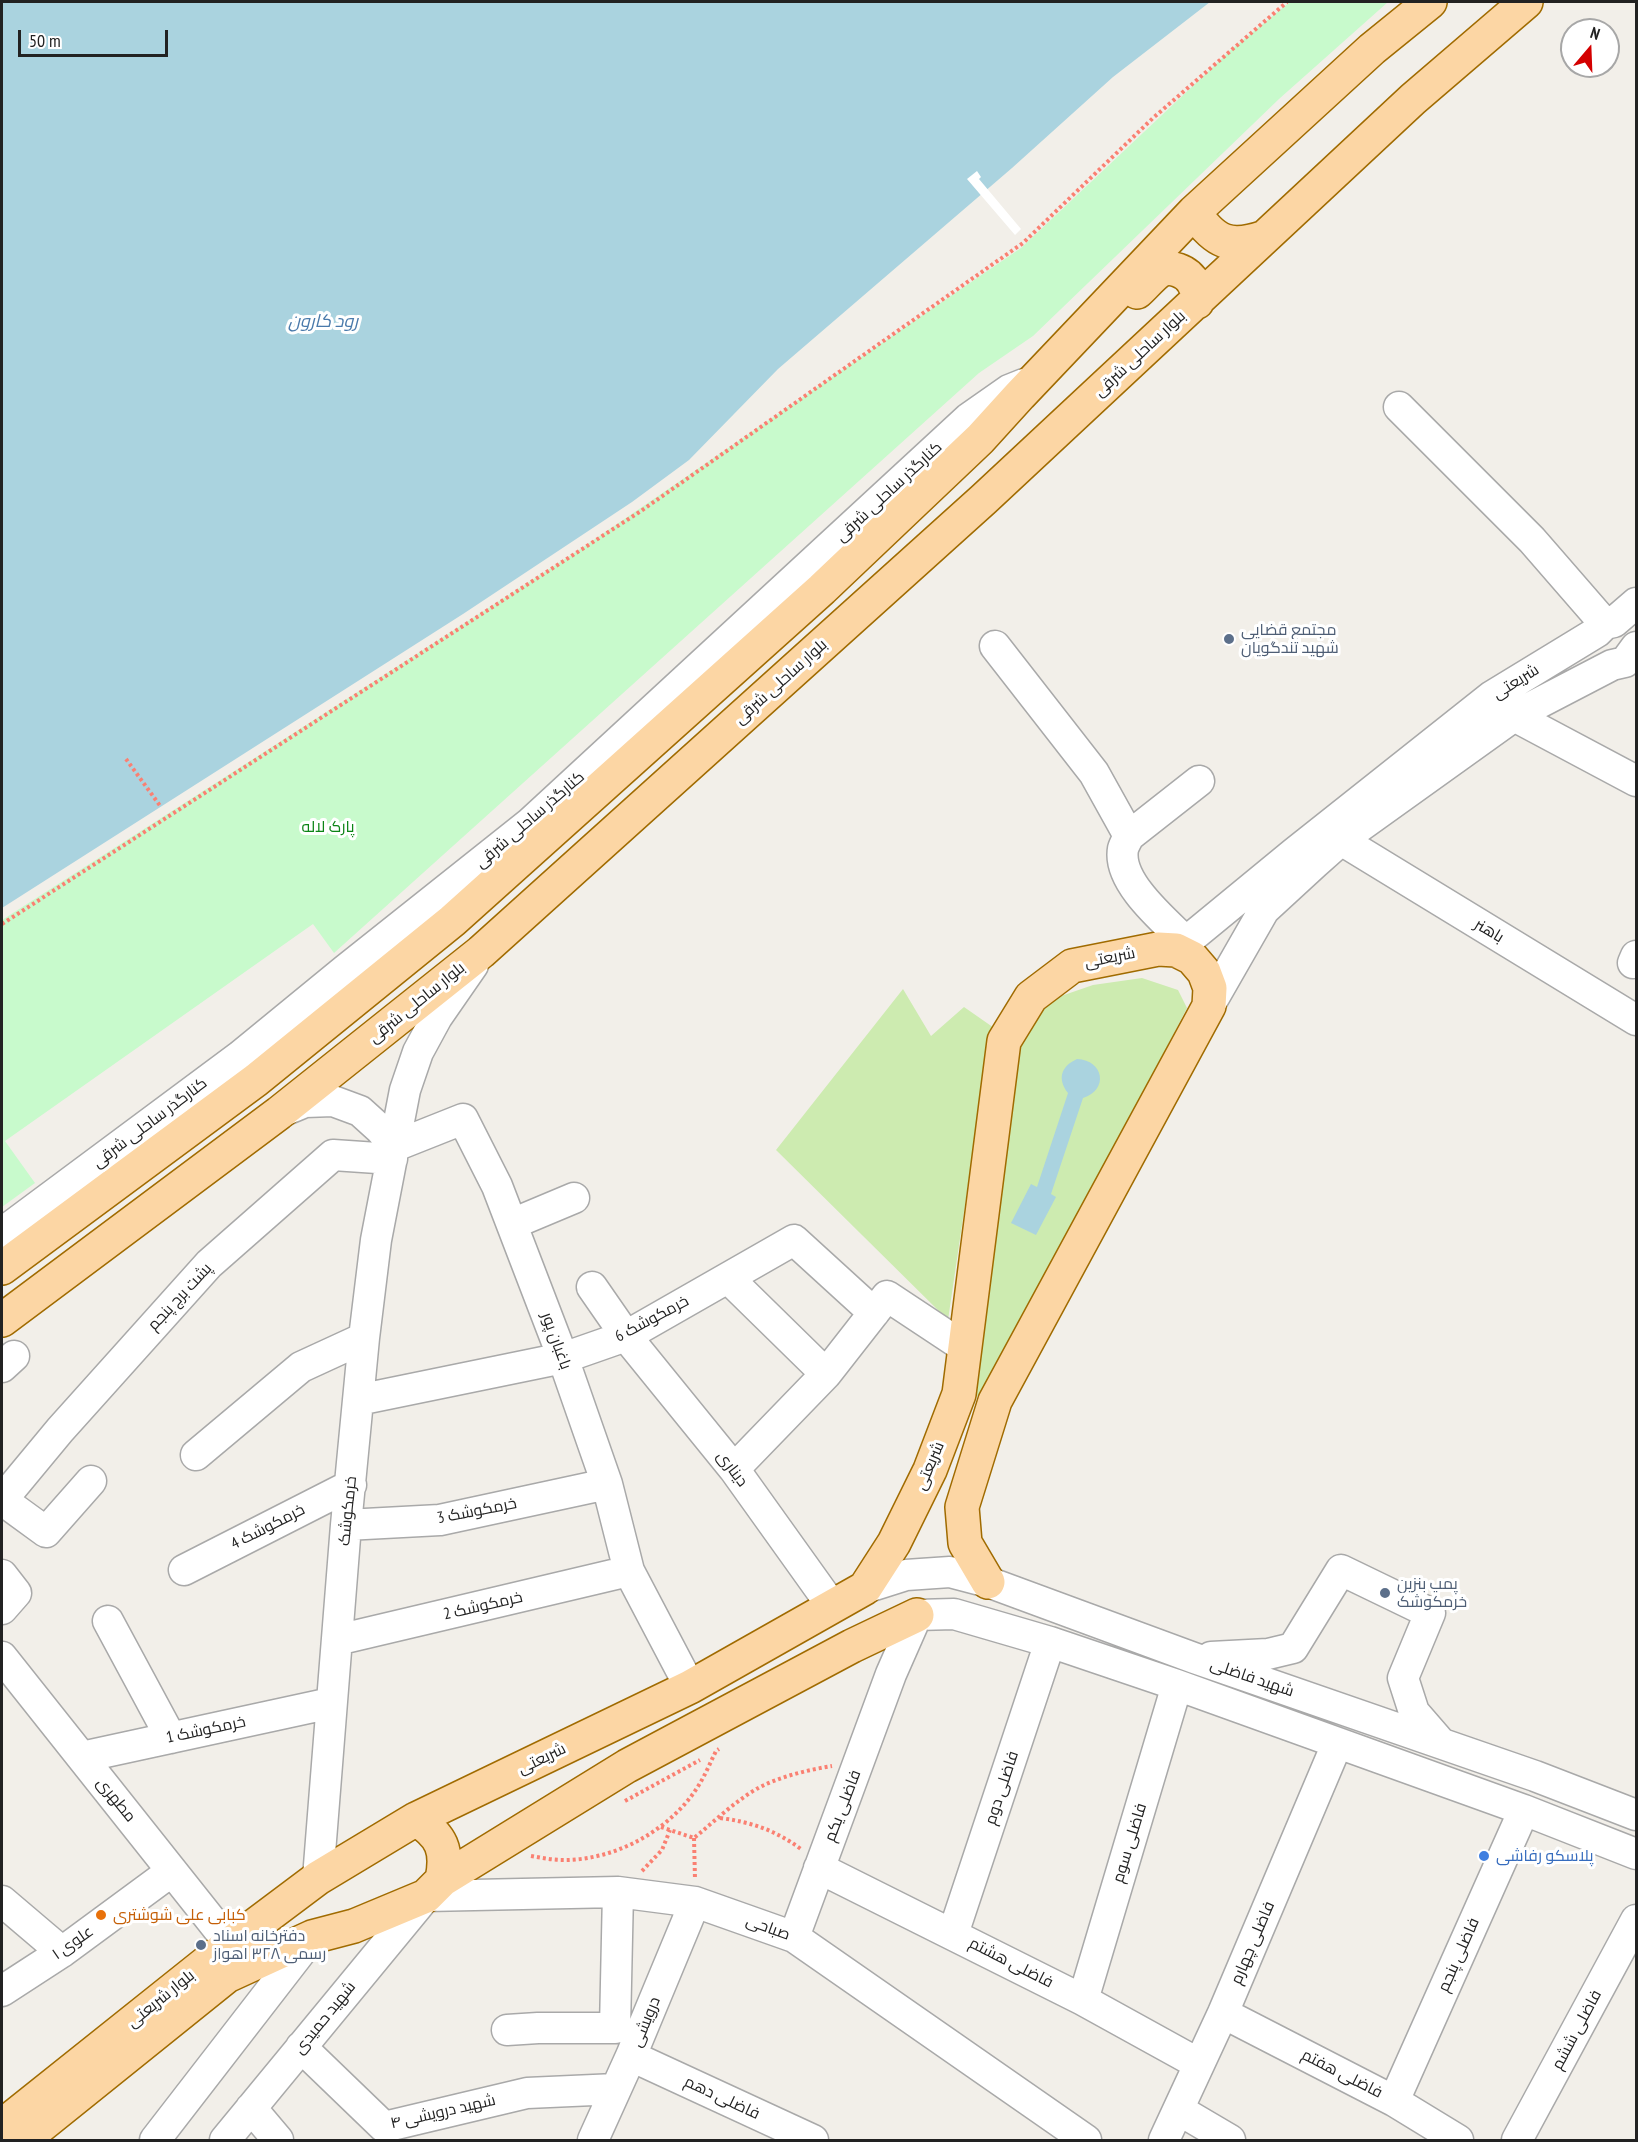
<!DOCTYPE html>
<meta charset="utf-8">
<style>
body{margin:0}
#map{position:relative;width:1638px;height:2142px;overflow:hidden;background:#f2efe9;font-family:"PT Sans Narrow",sans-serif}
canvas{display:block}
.frame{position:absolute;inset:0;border:3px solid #222;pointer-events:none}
.north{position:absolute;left:1560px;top:18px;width:60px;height:60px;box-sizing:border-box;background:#fff;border:2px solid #a7a7a7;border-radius:50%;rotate:19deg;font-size:16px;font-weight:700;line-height:24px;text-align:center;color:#222}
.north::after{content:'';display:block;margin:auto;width:21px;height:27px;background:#d40000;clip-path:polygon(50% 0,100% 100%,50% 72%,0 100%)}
.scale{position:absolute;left:18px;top:30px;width:150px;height:27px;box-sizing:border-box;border:3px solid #222;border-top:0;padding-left:8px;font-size:18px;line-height:21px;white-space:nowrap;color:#222;-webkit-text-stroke:4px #fff;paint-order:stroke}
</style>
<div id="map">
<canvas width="1638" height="2142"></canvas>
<div class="frame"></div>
<div class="north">N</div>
<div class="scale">50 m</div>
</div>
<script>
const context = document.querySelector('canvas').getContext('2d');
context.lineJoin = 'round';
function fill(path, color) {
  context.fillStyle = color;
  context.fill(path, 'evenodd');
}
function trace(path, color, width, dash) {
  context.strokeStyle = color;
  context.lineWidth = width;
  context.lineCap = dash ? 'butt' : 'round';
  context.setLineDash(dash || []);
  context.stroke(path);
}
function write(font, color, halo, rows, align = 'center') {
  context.font = font + ' "PT Sans Narrow",Cairo,sans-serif';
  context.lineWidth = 6;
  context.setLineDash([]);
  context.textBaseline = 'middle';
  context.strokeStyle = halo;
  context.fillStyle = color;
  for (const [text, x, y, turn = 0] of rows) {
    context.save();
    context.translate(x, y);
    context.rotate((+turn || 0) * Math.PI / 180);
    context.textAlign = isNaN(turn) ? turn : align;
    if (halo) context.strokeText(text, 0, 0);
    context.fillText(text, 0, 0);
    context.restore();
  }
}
fill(new Path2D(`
 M1142 978 1178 990 1187 1008 985 1398 968 1394 1013 1047 1038 1004 1093 985Z
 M903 989 931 1036 964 1007 997 1030 987 1055 948 1320 776 1150Z`), '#cdebb0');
fill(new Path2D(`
 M1290 2H1388L1279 99 1033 336 979 373 334 953 313 924 5 1141 35 1183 2 1207V920L579 550 1021 248 1232 49Z`), '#c8facc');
fill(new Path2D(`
 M2 2H1210L1113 77 1012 168 778 369 689 460 632 502 463 614 2 908Z
 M1077 1059C1104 1060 1109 1090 1083 1098L1051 1194 1056 1197 1036 1235 1011 1223 1031 1184 1037 1187 1068 1093C1057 1079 1061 1066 1077 1059Z`), '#aad3df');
fill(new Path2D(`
 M977 171 981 177 979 179 1021 229 1015 235 967 179Z`), '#fff');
const minor = new Path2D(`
 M1399 407 1532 540 1605 624
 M995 646 1094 773 1129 836C1127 840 1124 845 1123 849 1117 882 1165 921 1186 942
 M1503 706 1514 716 1636 781
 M1129 836 1199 781
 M1341 840 1636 1020
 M1176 950 1294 853 1492 696 1597 632 1605 624 1614 622 1636 603
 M1633 963 1636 956
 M1209 1006 1264 910 1314 864 1341 840 1514 716 1612 665 1625 662 1636 647
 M281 1112 305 1102 333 1101 360 1111 381 1130 395 1146
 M395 1146 463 1119 497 1186 563 1358 607 1484 629 1571 690 1687
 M512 1224 574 1198
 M2 1233 240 1056 345 970 530 823 969 418 1009 390 1024 384
 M728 1278 826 1374
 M592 1287 626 1336 734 1469 832 1606
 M2 1367 14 1356
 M358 1400 563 1358 626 1336 794 1240 874 1313
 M196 1455 301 1367 364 1338
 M734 1469 826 1374 887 1296 964 1347
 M91 1481 46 1532 2 1500 60 1430 209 1264 333 1155 392 1159
 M346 1525 440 1520 607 1484
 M184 1570 351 1485
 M2 1575 16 1593 2 1609
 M865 1588 906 1575 950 1572 988 1582 1194 1658 1535 1776 1636 1815
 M108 1621 171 1738
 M337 1640 629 1571
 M2 1657 230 1944
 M1211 1657 1268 1654 1293 1648 1341 1570 1430 1613 1403 1678 1414 1712 1440 1742
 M82 1757 331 1703
 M819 1868 1083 2000 1199 2064
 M318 1878 346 1525 364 1338 376 1240 405 1090 418 1052 437 1017 473 965
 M2 1901 62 1952
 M953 1934 1050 1642
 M794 1937 891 1674 917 1615 954 1614 1050 1642 1177 1685 1524 1810 1636 1854
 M2 1991 62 1952 172 1871
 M1083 2000 1177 1685
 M1223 2013 1394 2101 1458 2140
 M507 2030 538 2028H615L618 1892
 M301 2047 384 2127 527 2093 616 2089
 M631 2056 813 2140
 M1394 2101 1524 1810
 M251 2108 278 2140
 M1179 2110 1230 2140
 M155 2140 312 1937
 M225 2140 426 1896 618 1892 695 1902 794 1937 1086 2140
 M593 2140 631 2056 695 1902
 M1164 2140 1223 2013 1337 1744
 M1517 2140 1636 1920`);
const major = new Path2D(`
 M1194 212C1215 243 1230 249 1265 237
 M1137 292C1144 286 1150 278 1158 272 1169 264 1188 271 1194 284 1198 290 1197 296 1197 302
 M2 1268 256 1080 452 921 822 589 980 439 1020 395 1194 212 1372 49 1430 2
 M2 1320 279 1113 481 952 984 499 1413 99 1526 2
 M416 1819C442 1836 448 1850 442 1880
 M2 2126 230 1944 318 1878 416 1819 690 1687 865 1588 894 1543 930 1470 959 1394 1004 1041 1031 997 1072 966 1158 949 1176 950 1192 958 1204 972 1210 988 1209 1006 995 1401 962 1507 965 1543 988 1582
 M23 2140 227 1976 312 1937 354 1926 426 1896 442 1880 627 1766 852 1646 917 1615`);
trace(minor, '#a9a9a9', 33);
trace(major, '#a06b00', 36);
trace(new Path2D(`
 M126 759 161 807
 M2 924 641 511 1023 243 1153 118 1287 2
 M625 1801 700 1760
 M720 1818C751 1822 775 1830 801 1849
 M661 1827 694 1838C715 1821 736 1800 760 1787 782 1776 808 1770 832 1766
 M694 1838 695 1879
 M531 1856C542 1858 553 1860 564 1860 615 1860 669 1831 697 1788 705 1776 710 1763 716 1751L719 1749
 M642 1871 662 1850 670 1830`), '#fa8072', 4, [3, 3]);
trace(minor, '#fff', 30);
trace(major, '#fcd6a4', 33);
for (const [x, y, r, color] of [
 [1229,639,6,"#5c6f8a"],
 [1385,1593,6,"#5c6f8a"],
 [1484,1856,6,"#3f7fe0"],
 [101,1915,6,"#e8710a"],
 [201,1945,6,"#5c6f8a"]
]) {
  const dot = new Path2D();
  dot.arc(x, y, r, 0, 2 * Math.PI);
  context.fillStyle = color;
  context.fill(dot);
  trace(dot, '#fff', 2);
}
write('16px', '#222', '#fff', [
 ["بلوار ساحلی شرقی",1140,354,-43],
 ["کنارگذر ساحلی شرقی",889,492,-43],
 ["بلوار ساحلی شرقی",781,682,-42],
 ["شریعتی",1516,682,-32],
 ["کنارگذر ساحلی شرقی",530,820,-41],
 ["باهنر",1489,931,31],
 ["شریعتی",1110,958,-11],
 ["بلوار ساحلی شرقی",417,1003,-39],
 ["کنارگذر ساحلی شرقی",150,1123,-37],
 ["پشت برج پنجم",180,1297,-47],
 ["خرمکوشک 6",652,1319,-28],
 ["باغبان پور",556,1341,70],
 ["شریعتی",930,1466,-67],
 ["دیناری",732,1469,53],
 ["خرمکوشک",348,1511,-84],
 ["خرمکوشک 3",477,1511,-11],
 ["خرمکوشک 4",268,1527,-27],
 ["خرمکوشک 2",483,1606,-13],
 ["شهید فاضلی",1252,1678,19],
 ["خرمکوشک 1",206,1730,-12],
 ["شریعتی",542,1759,-26],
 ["فاضلی دوم",1002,1788,-72],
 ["مطهری",116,1800,51],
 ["فاضلی یکم",843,1806,-69],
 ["فاضلی سوم",1130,1843,-73],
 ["صباحی",768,1928,20],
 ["علوی ۱",73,1943,-35],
 ["فاضلی چهارم",1253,1943,-67],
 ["فاضلی پنجم",1459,1955,-66],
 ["فاضلی هشتم",1011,1963,27],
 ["بلوار شریعتی",161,1999,-39],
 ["شهید حمیدی",325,2018,-51],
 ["درویشی",646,2022,-68],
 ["فاضلی ششم",1577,2030,-62],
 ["فاضلی هفتم",1342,2074,27],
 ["فاضلی دهم",722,2098,25],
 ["شهید درویشی ۴",443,2112,-13]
]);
write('16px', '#4e5e75', '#fff', [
 ["مجتمع قضایی",1241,630],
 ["شهید تندگویان",1241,648],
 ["پمپ بنزین",1397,1584],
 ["خرمکوشک",1397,1602],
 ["دفترخانه اسناد",213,1936],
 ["رسمی ۳۲۸ اهواز",213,1954]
], 'left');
write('16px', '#0c8416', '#fff', [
 ["پارک لاله",328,827]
]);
write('16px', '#366cbe', '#fff', [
 ["پلاسکو رفاشی",1496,1856]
], 'left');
write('16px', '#c56008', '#fff', [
 ["کبابی علی شوشتری",113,1915]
], 'left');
write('italic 18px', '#4a7aab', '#fff', [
 ["رود کارون",323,322]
]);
</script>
